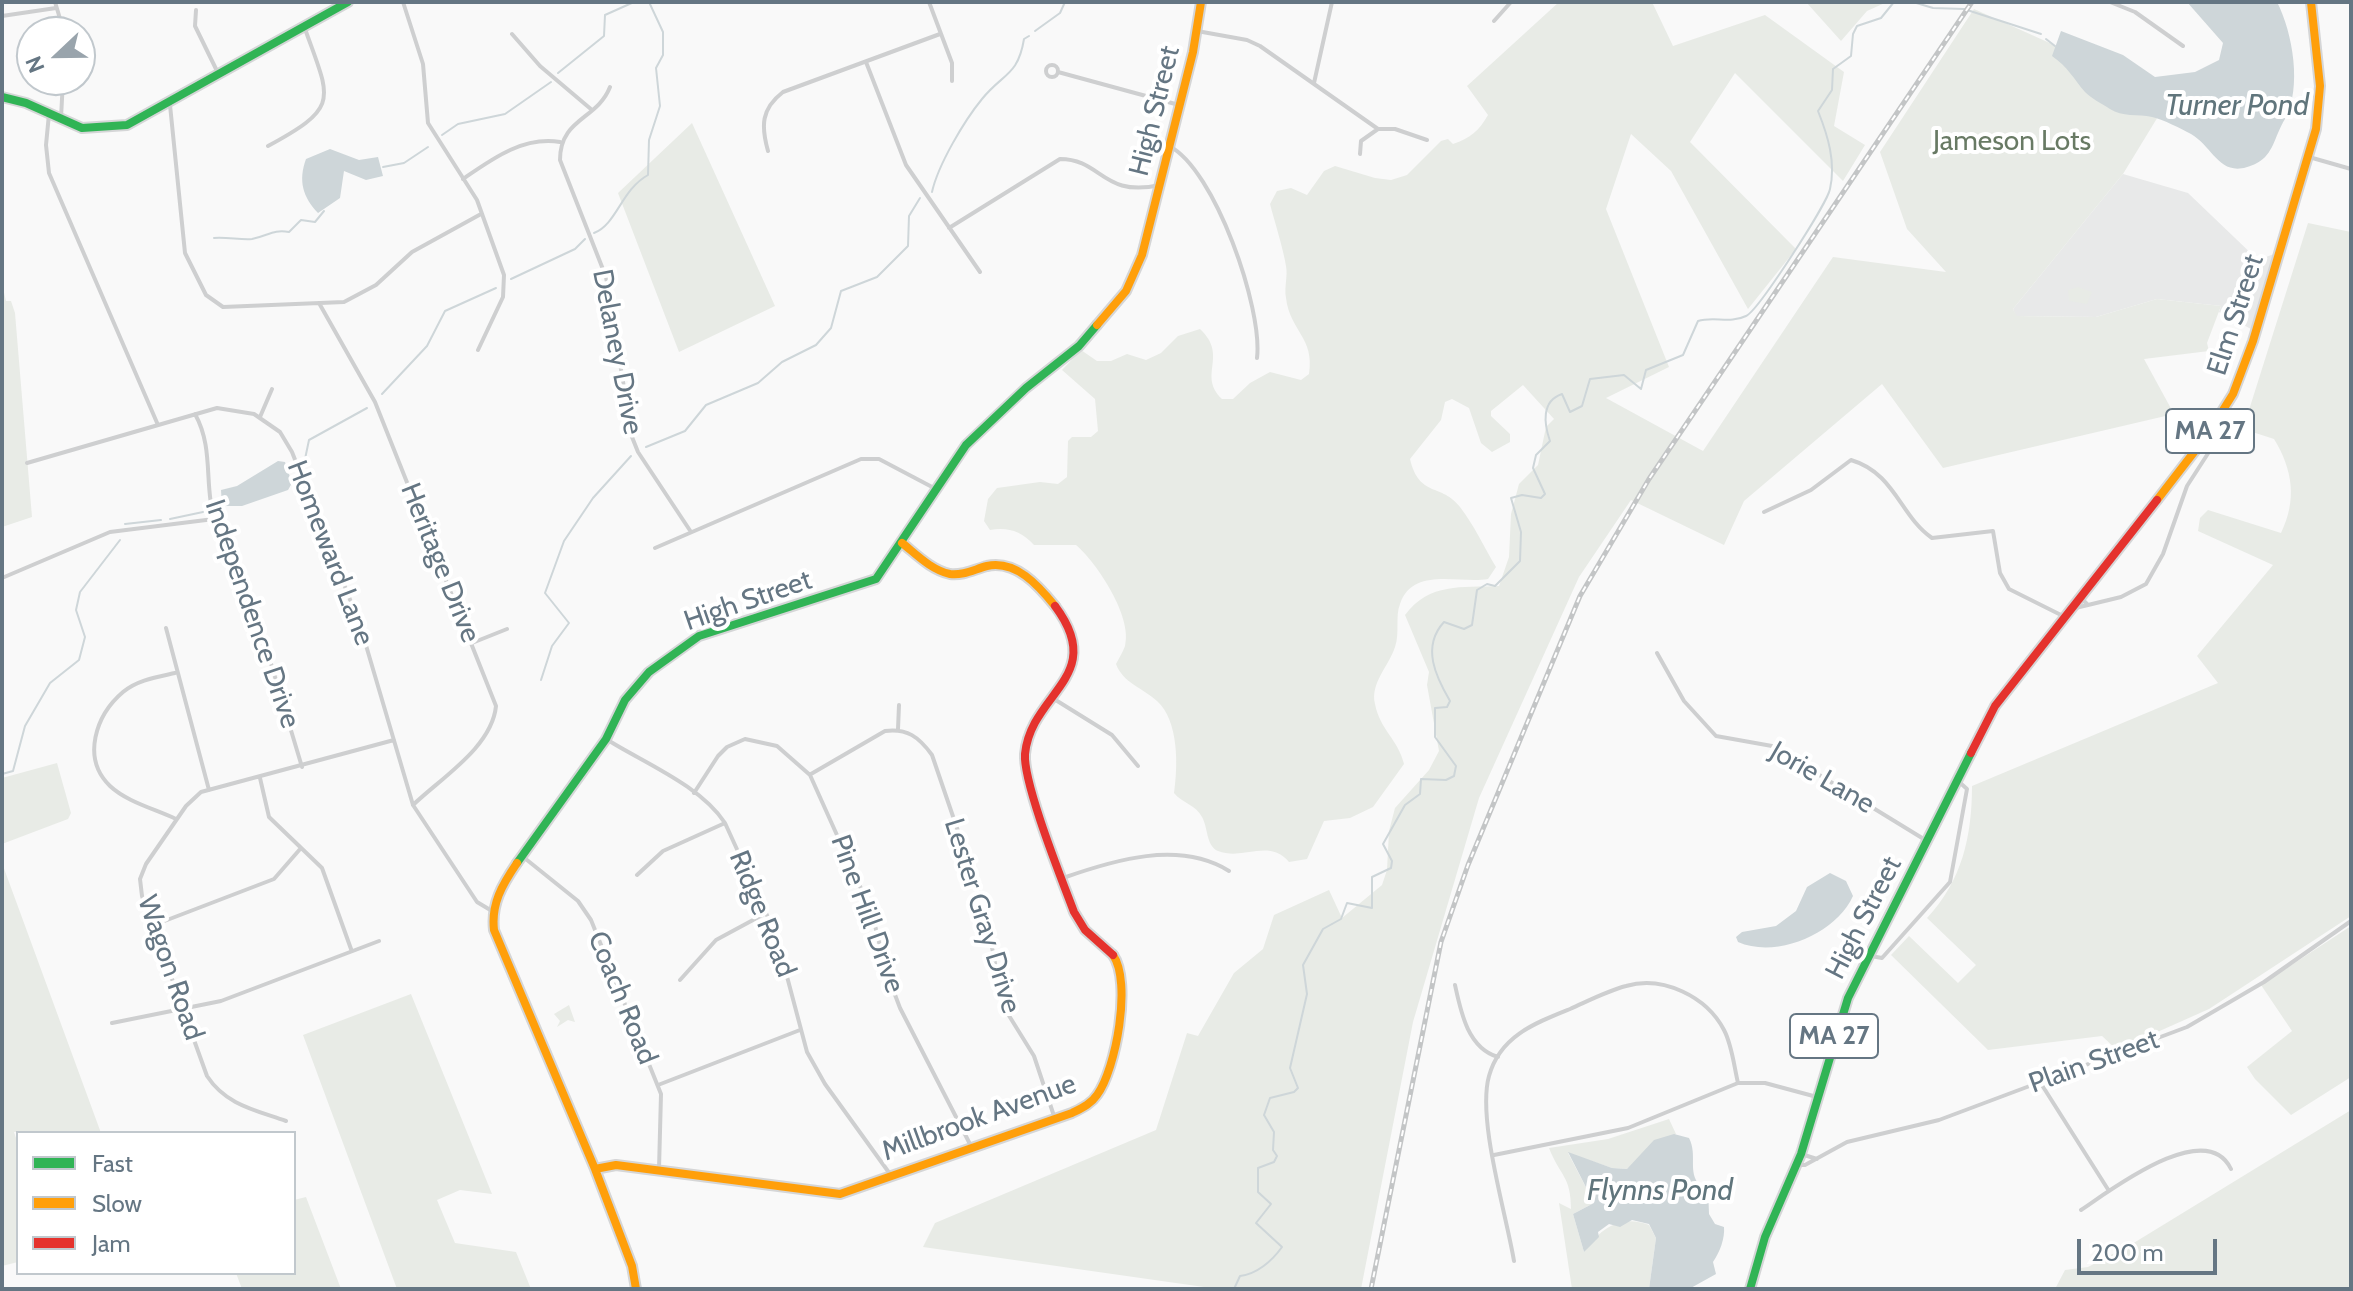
<!DOCTYPE html>
<style>
body{margin:0}
#map{position:relative;width:2353px;height:1291px;overflow:hidden;background:#f9f9f9;font-family:Cabin,sans-serif}
canvas{display:block}
.frame{position:absolute;inset:0;border:4px solid #657683;pointer-events:none}
.legend{position:absolute;left:16px;top:1131px;width:280px;height:144px;box-sizing:border-box;background:#fff;border:2px solid #c1c8cd;margin:0;padding:10px 14px;list-style:none;font-size:24px;color:#657683}
.legend li{display:flex;align-items:center;gap:16px;height:40px}
.legend b{width:40px;border:2px solid #c1c8cd}
.north{position:absolute;left:16px;top:16px;width:80px;height:80px;box-sizing:border-box;background:#fff;border:2px solid #c1c8cd;border-radius:50%;rotate:248deg;font-size:22px;font-weight:700;line-height:32px;text-align:center;color:#657683}
.north::after{content:'';display:block;margin:auto;width:28px;height:36px;background:#99a4ac;clip-path:polygon(50% 0,100% 100%,50% 72%,0 100%)}
.scale{position:absolute;left:2077px;top:1239px;width:140px;height:36px;box-sizing:border-box;border:4px solid #657683;border-top:0;padding-left:10px;font-size:24px;line-height:28px;white-space:nowrap;color:#657683;-webkit-text-stroke:6px #fff;paint-order:stroke}
</style>
<div id="map">
<canvas width="2353" height="1291"></canvas>
<div class="frame"></div>
<ul class="legend">
<li><b style="height:10px;background:#30b455"></b>Fast</li>
<li><b style="height:10px;background:#ff9f0a"></b>Slow</li>
<li><b style="height:10px;background:#e5322d"></b>Jam</li>
</ul>
<div class="north">N</div>
<div class="scale">200 m</div>
</div>
<script>
const context = document.querySelector('canvas').getContext('2d');
context.lineJoin = 'round';
function fill(path, color) {
  context.fillStyle = color;
  context.fill(path, 'evenodd');
}
function trace(path, color, width, dash) {
  context.strokeStyle = color;
  context.lineWidth = width;
  context.lineCap = dash ? 'butt' : 'round';
  context.setLineDash(dash || []);
  context.stroke(path);
}
function write(font, color, halo, rows, align = 'center') {
  context.font = font + ' Cabin,sans-serif';
  context.lineWidth = 8;
  context.setLineDash([]);
  context.textBaseline = 'middle';
  context.strokeStyle = halo;
  context.fillStyle = color;
  for (const [text, x, y, turn = 0] of rows) {
    context.save();
    context.translate(x, y);
    context.rotate((+turn || 0) * Math.PI / 180);
    context.textAlign = isNaN(turn) ? turn : align;
    if (halo) context.strokeText(text, 0, 0);
    context.fillText(text, 0, 0);
    context.restore();
  }
}
fill(new Path2D(`
 M2123 174 2188 193 2258 260 2274 254 2251 329 2219 312 2221 306 2157 299 2096 317 2016 316 2013 309Z`), '#e8e9e9');
fill(new Path2D(`
 M1559 2H1652L1673 46 1765 15 1844 72 1834 126 1865 145 1843 181 1735 73 1690 142 1796 249 1748 309 1671 171 1631 134 1606 209 1669 367 1606 398 1703 451 1833 257 1946 272 1907 229 1880 152 1974 9 2170 97 2123 174 2013 309 2017 316 2096 317 2157 299 2221 306 2207 343 2209 351 2144 359 2174 414 1943 468 1882 384 1744 501 1724 545 1631 500 1579 577 1479 798 1413 1022 1361 1289H1218L923 1247 935 1223 1156 1130 1187 1033 1198 1036 1234 973 1263 949 1274 915 1329 890 1342 918 1382 885 1387 870 1389 831 1395 808 1429 770 1439 751 1427 685 1429 672 1405 615C1430 582 1461 588 1499 586L1509 557 1511 514 1519 484 1538 465 1546 427 1554 419 1523 385 1491 411V416L1510 434V442L1492 452 1481 443 1469 408 1452 399 1445 402 1441 420 1410 459C1419 498 1442 483 1460 507 1474 525 1484 547 1496 567L1488 579C1459 584 1413 566 1400 604 1395 616 1400 633 1395 647 1389 666 1370 683 1375 704 1380 730 1398 739 1404 764L1373 807 1350 818 1324 821 1307 859 1289 862C1268 838 1244 861 1218 851 1206 846 1208 827 1202 817 1196 805 1182 803 1174 793 1178 766 1179 721 1157 701 1143 688 1123 683 1116 664 1119 658 1123 652 1125 646 1133 617 1097 563 1076 545H1034C1021 531 1008 527 990 530L984 521 988 499 997 488 1040 482 1058 484 1067 477 1068 441 1072 437H1091L1098 431 1095 399 1062 370 1081 350 1097 361H1111L1127 354 1146 360 1161 353 1178 336 1200 329C1229 356 1197 375 1222 399H1233L1250 383 1270 372 1301 380 1309 374C1315 338 1290 331 1286 298 1284 287 1288 276 1286 266 1283 248 1275 223 1270 204L1277 191 1291 188 1307 195 1324 171 1335 166 1375 178 1391 180 1407 175 1441 141 1448 139 1453 144C1470 138 1479 131 1488 115L1467 86Z
 M1806 2H1887L1867 11 1841 41Z
 M692 123 775 306 679 352 618 193Z
 M2308 223 2351 232V916L2209 1009 2117 1050 2102 1036 1988 1050 1891 955 1909 936 1958 983 1976 965 1927 918C1962 881 1972 836 1972 786L2218 683 2197 656 2273 565 2198 531 2200 518 2208 510 2281 533C2297 500 2293 470 2274 439L2243 429Z
 M2 284 6 301H11L15 313 32 517 2 527Z
 M2078 287 2092 292 2087 304 2069 301 2068 290Z
 M57 763 71 813 68 819 2 844V778Z
 M2 863 101 1133 14 1132 18 1144V1262L2 1266Z
 M2351 926V1077L2291 1115 2255 1079 2247 1067 2292 1031 2261 985Z
 M411 994 492 1194 460 1190 437 1200 455 1243 516 1252 531 1289H397L303 1035Z
 M569 1005 575 1022 568 1020 557 1027 560 1021 554 1014Z
 M2351 1110V1289H2055L2065 1270 2088 1267 2132 1244Z
 M1669 1119 1676 1134 1627 1169 1612 1168 1568 1153 1592 1199V1204L1573 1214 1584 1252C1600 1229 1620 1214 1649 1225L1656 1238 1649 1289H1572L1559 1203 1571 1209C1571 1176 1560 1176 1549 1148L1608 1139Z
 M306 1197 341 1289H242L236 1273H294V1200Z`), '#e8ebe6');
fill(new Path2D(`
 M2187 2H2277C2293 33 2302 88 2285 119 2274 137 2274 154 2257 163 2220 182 2215 148 2191 134 2180 128 2164 120 2152 117 2138 114 2122 117 2110 109 2102 104 2091 98 2085 92 2073 78 2068 67 2052 56L2061 31 2123 55 2155 77 2195 72 2219 60 2223 43Z
 M330 149 359 160 378 157 383 176 366 180 344 171 340 198 318 213C303 197 298 181 306 159Z
 M278 461 285 462 292 483 288 490 242 506H222L221 490 237 486Z
 M1830 873 1846 881 1853 896C1836 934 1776 959 1738 942L1736 937 1742 932 1776 926 1796 911 1807 887Z
 M1674 1134 1689 1138C1698 1156 1687 1171 1700 1186L1708 1188 1709 1214 1715 1224 1724 1227C1725 1238 1720 1252 1713 1262L1716 1274 1689 1289H1649L1656 1238 1649 1224 1632 1220 1620 1227 1609 1224 1598 1232 1599 1237 1584 1252 1573 1214 1592 1204V1199L1568 1152 1612 1168 1627 1169 1654 1140Z`), '#ced6d9');
trace(new Path2D(`
 M1913 2 1933 8 1964 9 2041 34
 M1035 31 1060 13 1065 2
 M2046 39 2055 46
 M558 73 604 36 605 15 634 2
 M442 135 458 124 505 114 551 82
 M383 167 404 163 428 147
 M932 192C938 165 964 121 982 99 1003 73 1018 76 1024 39L1029 36
 M594 233C617 224 621 190 648 175L649 140 660 106 656 68 663 55V32L649 2
 M214 238C227 237 241 240 252 239 268 236 273 229 289 232L301 220 315 222 324 211
 M511 279 575 249 585 239
 M382 394 427 346 445 311 496 288
 M646 447 685 431 706 405 758 383 782 362 816 345 831 328 841 291 877 277 908 246 909 216 920 198
 M305 459 309 440 367 408
 M170 519 203 512
 M125 524 161 520
 M541 680 552 646 569 623 545 593 564 541 593 498 631 456
 M2 774 13 771 25 726 50 683 79 660 85 637 76 610 80 592 120 540
 M1212 1289H1234L1240 1276C1257 1274 1272 1261 1282 1247L1256 1223 1271 1204 1258 1192V1168L1274 1162 1277 1156 1273 1150 1274 1132 1264 1115 1270 1098 1294 1092 1298 1088 1290 1068 1307 994 1303 965 1323 929 1341 919 1347 903 1372 908V877L1391 868 1392 861 1383 844 1405 805 1420 794 1421 779 1446 780 1454 776 1456 766 1435 737V708L1447 707 1450 701C1436 677 1421 647 1444 622L1464 629 1472 625 1477 590 1487 584 1495 586 1520 561 1521 532 1511 498 1522 495 1541 498 1545 494 1533 468 1536 455 1550 441C1544 424 1541 401 1562 394L1570 412 1582 406 1590 379 1624 375 1641 389 1646 370 1683 355 1698 321C1714 316 1730 324 1746 316 1758 311 1827 204 1830 189 1836 162 1828 136 1818 111L1832 90 1833 69 1851 56 1853 34 1857 26 1881 18 1894 2`), '#ced6d9', 2);
const fast = new Path2D(`
 M2 97 26 103 82 128 127 125 348 2
 M517 863 606 739 625 700 649 672 699 636 876 579 966 445 1026 388 1079 346 1097 325
 M1750 1289 1765 1237 1801 1154 1848 998 1971 753`);
const slow = new Path2D(`
 M1097 325 1126 291 1142 255 1193 52 1201 2
 M2157 500 2208 434 2233 394 2253 341 2316 129 2320 86 2311 2
 M902 543C916 554 931 570 950 574 963 576 975 569 987 566 1016 560 1038 585 1055 606
 M517 863C502 885 491 904 494 930L595 1169 632 1266 636 1289
 M595 1169 616 1165 840 1194 1072 1113C1082 1108 1091 1104 1097 1095 1116 1069 1132 982 1113 955`);
const jam = new Path2D(`
 M1055 606C1108 677 1031 692 1025 754 1023 783 1062 880 1074 912L1085 930 1113 955
 M1971 753 1995 706 2157 500`);
trace(fast, '#d5d6d7', 12);
trace(slow, '#d5d6d7', 12);
trace(jam, '#d5d6d7', 12);
trace(new Path2D(`
 M55 2 64 32
 M403 2 423 64 428 123 477 200 504 275 503 297 478 350
 M929 2 952 63V81
 M2110 2 2135 12 2183 46
 M196 10 195 26 217 71
 M2 16 56 8
 M1494 21 1511 2
 M1197 31 1247 40 1260 46 1378 129H1395L1427 140
 M512 34 540 66 592 110
 M866 62 906 165 980 272
 M1046 71a6 6 0 1 1 12 0a6 6 0 1 1-12 0Z
 M1058 72 1179 105
 M1314 83 1332 2
 M610 87C597 120 560 118 560 160L606 277 632 437 638 452 691 532
 M170 105 185 253 206 295 223 307 344 302 376 285 412 252 481 214
 M49 114 46 145 49 173 158 425
 M61 118 63 80
 M268 146C342 106 330 100 304 26
 M1169 146C1215 169 1263 309 1257 358
 M768 151C761 126 761 109 783 92L940 34
 M1360 154 1361 141 1378 129
 M2309 157 2351 169
 M463 179C492 159 523 136 560 142
 M949 228 1060 159C1102 159 1102 198 1160 185
 M319 303 375 402 496 706C492 747 441 778 413 805
 M195 414C214 448 204 484 214 519L269 657 302 767
 M260 417 272 389
 M27 463 217 408 254 414 280 432 292 452 360 625 413 805 477 902 492 911
 M1764 512 1811 490 1851 460C1895 473 1900 516 1932 538L1993 531 2000 573 2009 589 2063 616
 M655 548 861 459H879L934 488
 M2 578 110 532 214 519
 M2080 597 2088 605 2121 597 2146 584 2163 554 2187 486 2227 424 2222 414
 M2071 609 2088 605
 M166 628 209 790
 M472 643 507 629
 M1657 653 1684 701 1716 736 1772 746 1927 841
 M175 673C157 677 137 680 123 692 96 715 81 758 110 786 127 802 155 809 176 819
 M1054 699 1112 735 1138 766
 M898 729 899 705
 M606 739C644 763 700 785 725 823L776 935 807 1052 825 1084 890 1174
 M811 774 885 731C907 728 919 737 932 755L985 910 1003 1006 1034 1056 1055 1119
 M260 778 269 817 322 868 351 949
 M694 793 718 756 727 747 745 739 777 746 810 775 872 913 886 971 900 1008 972 1148
 M522 856 578 901 591 920 661 1094 659 1169
 M637 875 663 851 725 823
 M1063 878C1114 860 1179 840 1229 871
 M154 925 274 879 301 848
 M1871 956 1882 958 1950 882 1967 789 1957 780
 M680 980 716 940 766 913
 M1455 985C1461 1013 1468 1048 1498 1057
 M112 1023 221 1001 379 941
 M2040 1082 2109 1191
 M658 1085 800 1030
 M286 1121C255 1110 226 1105 207 1076L142 896 140 879 146 864 186 806 201 792 394 740
 M1801 1154 1817 1159
 M1494 1155 1628 1128 1738 1083H1765L1817 1097
 M1797 1165H1805L1847 1142 1939 1120 2187 1027 2264 982 2351 921
 M2081 1210C2111 1190 2206 1117 2231 1169
 M1514 1261C1506 1213 1477 1119 1489 1076 1500 1036 1535 1023 1570 1009 1588 1001 1607 991 1626 986 1663 975 1707 997 1724 1030 1732 1045 1734 1066 1738 1083`), '#cecfd0', 4);
trace(fast, '#30b455', 8);
trace(slow, '#ff9f0a', 8);
trace(jam, '#e5322d', 8);
const rail = new Path2D(`
 M1371 1289 1441 942 1468 865 1580 596 1649 479 1972 2`);
trace(rail, '#c3c5c6', 5);
trace(rail, '#fff', 2, [6]);
for (const [x, y, w] of [
 [2210,431,88],
 [1834,1036,88]
]) {
  const box = new Path2D();
  box.roundRect(x - w / 2, y - 22, w, 44, 6);
  context.fillStyle = '#fff';
  context.fill(box);
  trace(box, '#657683', 2);
}
write('bold 26px', '#657683', null, [
 ["MA 27",2210,431],
 ["MA 27",1834,1036]
]);
write('28px', '#657683', '#fff', [
 ["High Street",1155,111,-76],
 ["Elm Street",2236,315,-72],
 ["Delaney Drive",617,352,79],
 ["Homeward Lane",330,553,69],
 ["Heritage Drive",440,563,68],
 ["High Street",748,601,-19],
 ["Independence Drive",252,614,71],
 ["Jorie Lane",1822,778,30],
 ["Ridge Road",762,914,68],
 ["Pine Hill Drive",867,914,70],
 ["Lester Gray Drive",982,916,73],
 ["High Street",1864,918,-63],
 ["Wagon Road",170,968,71],
 ["Coach Road",622,998,68],
 ["Plain Street",2094,1062,-20],
 ["Millbrook Avenue",979,1118,-20]
]);
write('28px', '#687a64', '#fff', [
 ["Jameson Lots",2012,142]
]);
write('italic 30px', '#60757c', '#fff', [
 ["Turner Pond",2237,106],
 ["Flynns Pond",1660,1191]
]);
</script>
